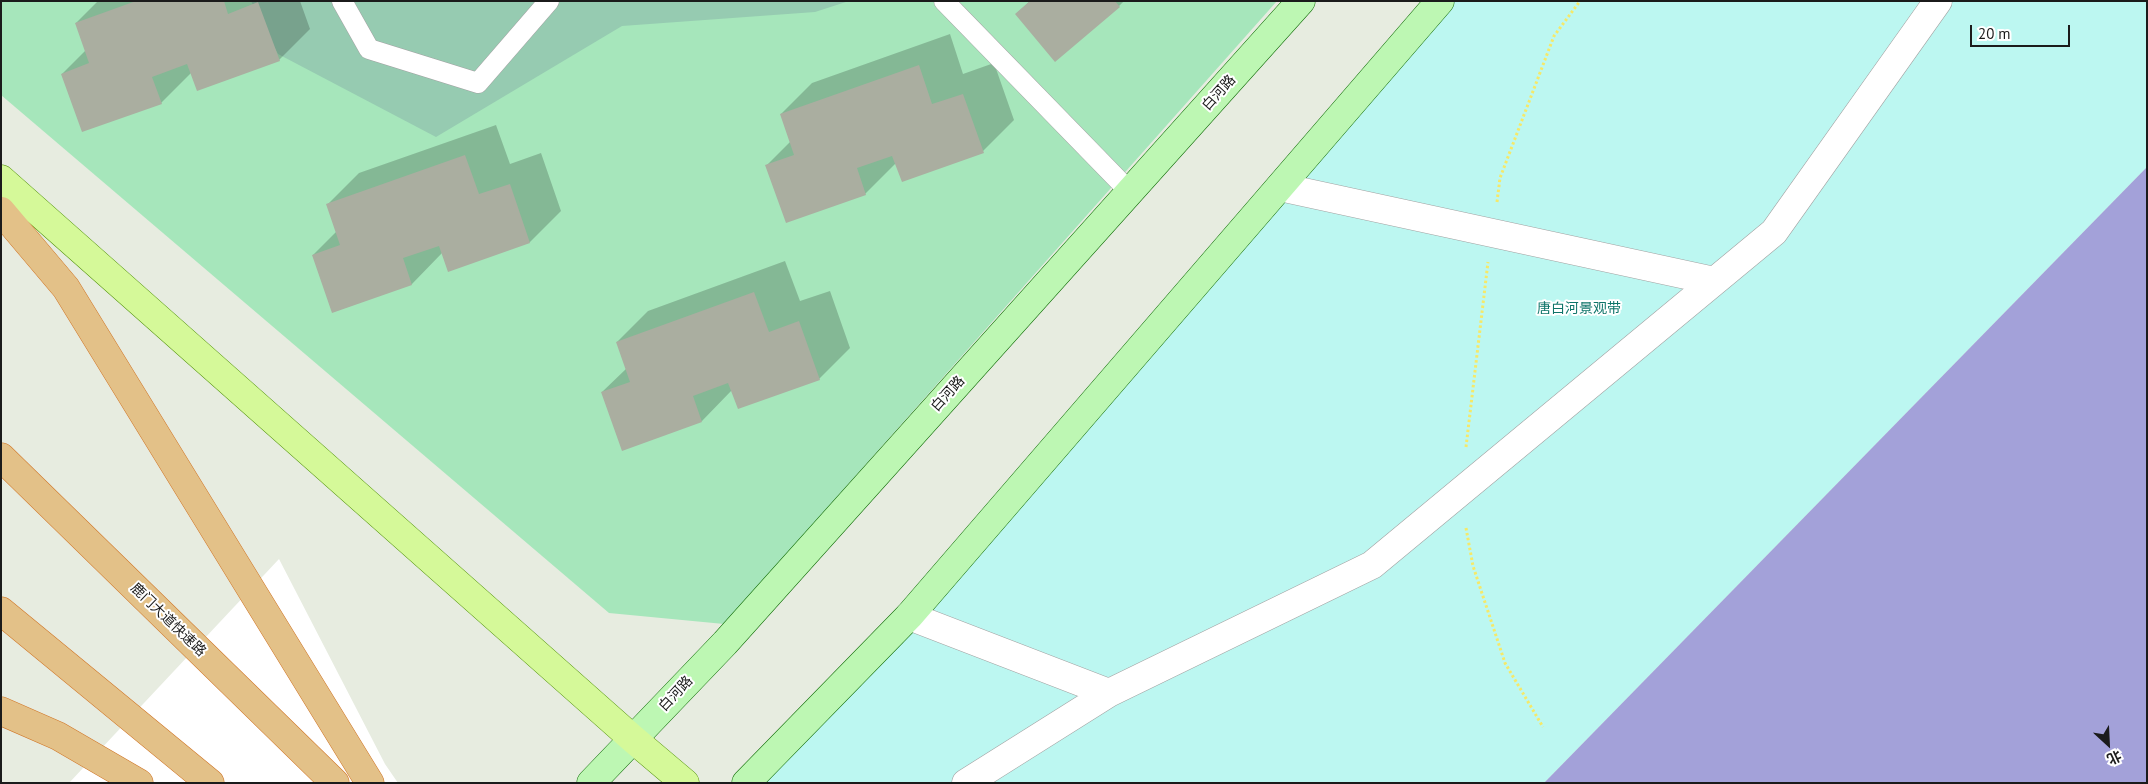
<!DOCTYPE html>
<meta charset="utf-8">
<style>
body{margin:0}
#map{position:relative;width:2148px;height:784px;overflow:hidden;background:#e7ece0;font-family:"PT Sans","Noto Sans SC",sans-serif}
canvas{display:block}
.frame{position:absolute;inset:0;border:2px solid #1b1b1b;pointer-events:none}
.north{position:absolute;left:2083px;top:719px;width:50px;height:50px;-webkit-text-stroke:4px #fff;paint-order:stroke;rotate:155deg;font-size:14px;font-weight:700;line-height:20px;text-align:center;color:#1b1b1b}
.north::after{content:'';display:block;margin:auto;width:18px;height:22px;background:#1b1b1b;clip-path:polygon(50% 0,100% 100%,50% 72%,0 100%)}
.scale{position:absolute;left:1970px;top:25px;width:100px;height:22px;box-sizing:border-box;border:2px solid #1b1b1b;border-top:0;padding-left:6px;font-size:15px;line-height:18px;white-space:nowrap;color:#1b1b1b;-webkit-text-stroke:4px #fff;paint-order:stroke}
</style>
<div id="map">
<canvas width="2148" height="784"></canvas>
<div class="frame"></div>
<div class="north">北</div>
<div class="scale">20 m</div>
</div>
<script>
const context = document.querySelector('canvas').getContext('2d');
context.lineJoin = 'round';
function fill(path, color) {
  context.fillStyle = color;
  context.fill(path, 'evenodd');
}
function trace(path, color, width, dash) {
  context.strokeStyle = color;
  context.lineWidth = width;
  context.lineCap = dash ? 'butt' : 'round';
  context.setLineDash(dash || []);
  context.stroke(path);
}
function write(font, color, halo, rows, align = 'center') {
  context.font = font + ' "PT Sans","Noto Sans SC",sans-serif';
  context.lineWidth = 4;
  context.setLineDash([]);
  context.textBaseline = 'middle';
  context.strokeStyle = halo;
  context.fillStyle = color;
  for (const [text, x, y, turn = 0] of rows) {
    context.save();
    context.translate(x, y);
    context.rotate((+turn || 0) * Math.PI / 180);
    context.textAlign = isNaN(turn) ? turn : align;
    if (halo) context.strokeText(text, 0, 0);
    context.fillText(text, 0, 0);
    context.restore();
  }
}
fill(new Path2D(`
 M1 1H1277L724 624 609 613 1 95Z`), '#a6e6bb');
fill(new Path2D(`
 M251 1H849L815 12 622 26 436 137 278 54Z`), '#96cbb1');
fill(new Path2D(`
 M1440 1H2147V167L1544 783H746Z`), '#bcf7f1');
fill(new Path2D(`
 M2147 167V783H1544Z`), '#a3a1d9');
fill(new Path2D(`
 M279 559 385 764 398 783H69Z`), '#fff');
fill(new Path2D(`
 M98 1H300L310 29 279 60 192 72 161 103 62 74 86 50 76 23Z
 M1030 1H1124L1119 6 1016 14Z
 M950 34 963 74 994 63 1014 120 983 151 902 180 896 163 865 194 767 165 791 141 781 114 812 83Z
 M496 125 510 164 541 153 561 211 530 242 449 270 442 253 412 284 333 312 313 255 337 231 328 204 359 173Z
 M785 261 800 301 830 291 850 348 819 379 732 390 702 421 602 392 627 368 617 342 648 311Z`), '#0003');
fill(new Path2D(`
 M136 1H224L228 14 258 2 280 61 197 91 187 64 152 77 162 104 82 132 61 74 89 63 75 23Z
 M1030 1H1115L1120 7 1055 62 1015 14Z
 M919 65 932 104 963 94 984 153 902 182 892 156 857 168 866 195 786 223 765 165 794 155 780 114Z
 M465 155 479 194 510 184 530 243 448 272 439 246 403 258 412 285 332 313 312 255 340 245 326 204Z
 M754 292 769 332 799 321 820 380 738 409 728 383 693 396 702 422 622 451 601 392 630 382 616 342Z`), '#aaaea0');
const lane = new Path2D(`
 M342 1 369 49 478 83 549 1
 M944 1 1130 192`);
const street = new Path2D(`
 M1280 187 1714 281
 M909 616 1109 693 1372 565 1774 232 1938 1
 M966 783 1109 693`);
const secondary = new Path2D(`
 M591 783 725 643 1301 1
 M746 783 909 616 1440 1`);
const primary = new Path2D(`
 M1 179 633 739 685 783`);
const highway = new Path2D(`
 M1 211 66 288 370 783
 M1 457 335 783
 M1 611 210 783
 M1 711 58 736 139 783`);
trace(lane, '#a2a2a2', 21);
trace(street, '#a2a2a2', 29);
trace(secondary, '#106c07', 29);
trace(primary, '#4c8e04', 29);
trace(highway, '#d07628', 29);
trace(new Path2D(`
 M1497 202 1500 178 1554 36 1580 1
 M1466 447 1488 262
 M1466 528 1473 566 1505 663 1543 727`), '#f6e968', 3, [2.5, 2.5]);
trace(lane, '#fff', 20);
trace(street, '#fff', 28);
trace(secondary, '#bdf7b3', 28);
trace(primary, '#d5f999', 28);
trace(highway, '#e3c188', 28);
write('14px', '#1b1b1b', '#fff', [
 ["白河路",1219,93,-48],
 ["白河路",948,394,-48],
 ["鹿门大道快速路",168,620,44],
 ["白河路",676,694,-47]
]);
write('14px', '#0e7469', '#fff', [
 ["唐白河景观带",1579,309]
]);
</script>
